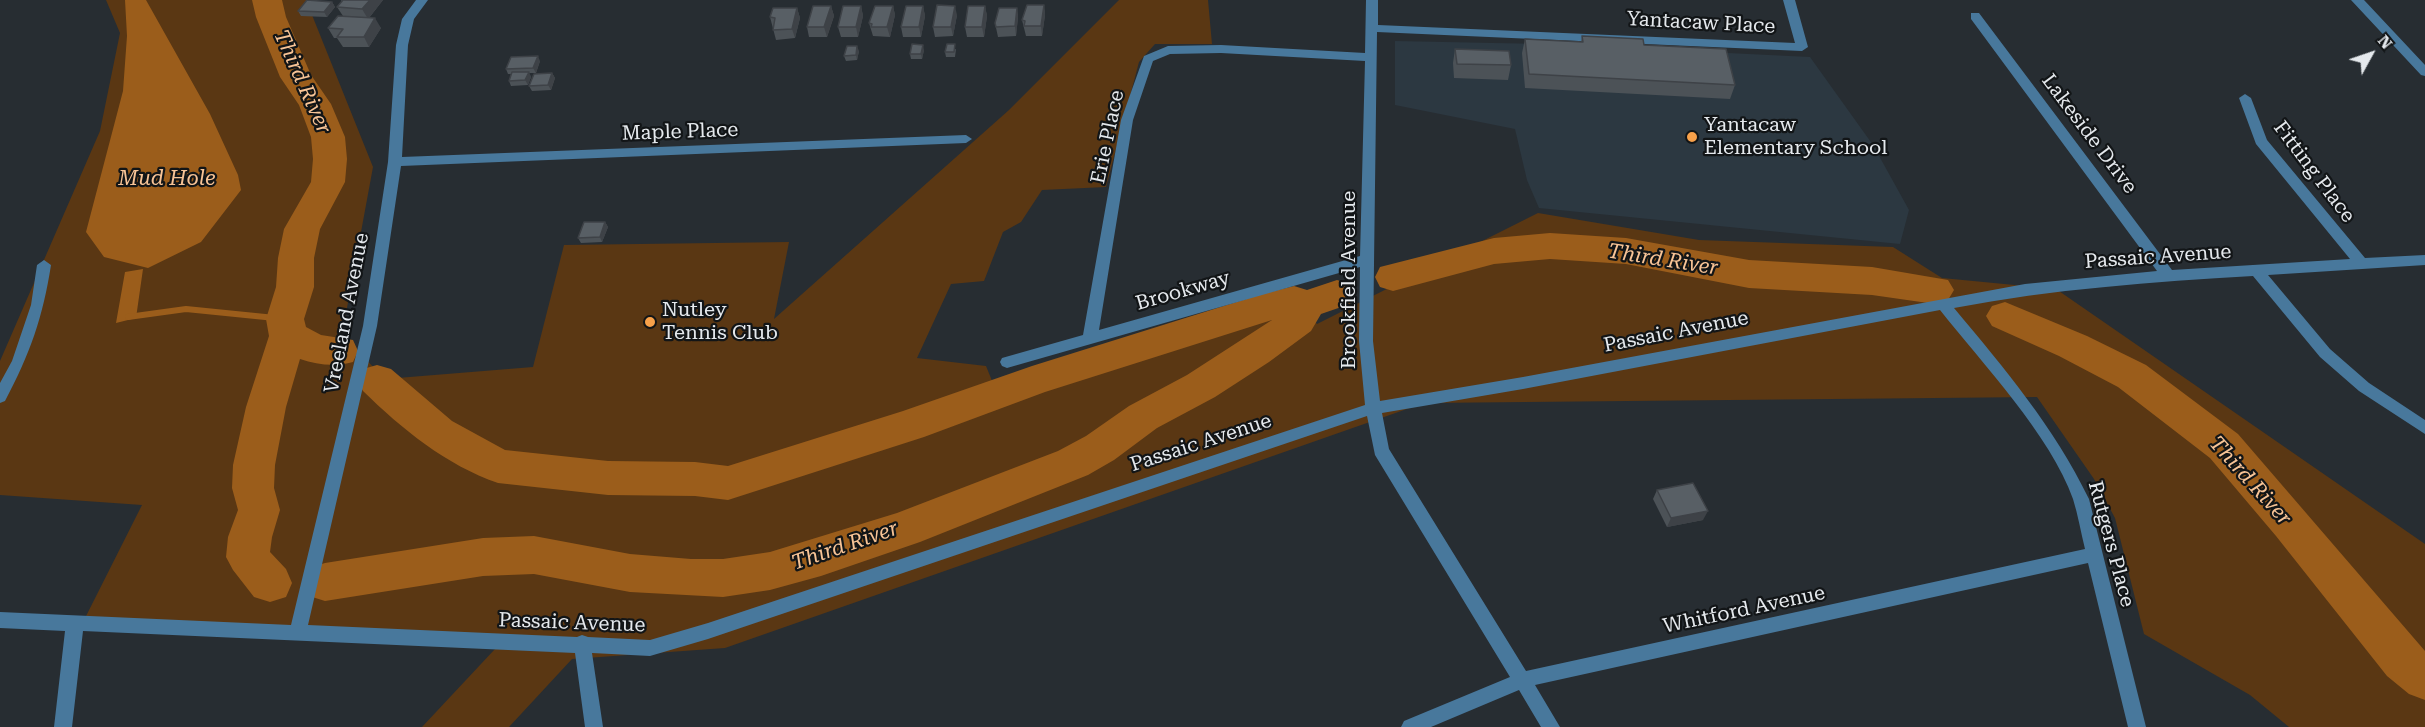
<!DOCTYPE html>
<style>
body{margin:0}
#map{position:relative;width:2425px;height:727px;overflow:hidden;background:#272d32;font-family:"Roboto Serif",serif}
canvas{display:block}
.north{position:absolute;left:2341px;top:24px;width:60px;height:60px;-webkit-text-stroke:4px #121517;paint-order:stroke;rotate:50deg;font-size:16px;font-weight:700;line-height:24px;text-align:center;color:#e5e9ed}
.north::after{content:'';display:block;margin:auto;width:21px;height:27px;background:#e5e9ed;clip-path:polygon(50% 0,100% 100%,50% 72%,0 100%)}
</style>
<div id="map">
<canvas width="2425" height="727"></canvas>
<div class="north">N</div>
</div>
<script>
const context = document.querySelector('canvas').getContext('2d');
context.lineJoin = 'round';
function fill(path, color) {
  context.fillStyle = color;
  context.fill(path, 'evenodd');
}
function trace(path, color, width, dash) {
  context.strokeStyle = color;
  context.lineWidth = width;
  context.lineCap = dash ? 'butt' : 'round';
  context.setLineDash(dash || []);
  context.stroke(path);
}
function write(font, color, halo, rows, align = 'center') {
  context.font = font + ' "Roboto Serif",serif';
  context.lineWidth = 4.5;
  context.setLineDash([]);
  context.textBaseline = 'middle';
  context.strokeStyle = halo;
  context.fillStyle = color;
  for (const [text, x, y, turn = 0] of rows) {
    context.save();
    context.translate(x, y);
    context.rotate((+turn || 0) * Math.PI / 180);
    context.textAlign = isNaN(turn) ? turn : align;
    if (halo) context.strokeText(text, 0, 0);
    context.fillText(text, 0, 0);
    context.restore();
  }
}
fill(new Path2D(`
 M1395 41 1543 44 1810 57 1873 145 1909 210 1900 244 1539 208 1527 180 1515 129 1395 105Z`), '#2c3841');
fill(new Path2D(`
 M106 0H306L373 167 342 335 385 379 533 367 564 245 789 242 774 319 1009 110 1119 0H1208L1212 44H1155L1139 62 1106 187 1042 190 1021 222 1003 232 984 281 951 284 917 358 986 366 997 393 910 425 728 483 695 479H617L727 490 1263 309 1291 302H1298L1317 324 1538 213 1699 240 1893 247 1942 278 2056 289 2425 544V727H2289L2250 695 2144 634 2115 518 2094 479 2037 397 1424 403 725 648 572 659 509 727H422L495 649 79 630 142 505 0 495V361L100 131 120 33Z`), '#5a3713');
fill(new Path2D(`
 M125 0H146L210 114 238 175 241 190 201 242 148 268 104 257 86 232 123 91 127 36Z
 M143 269 136 318 116 323 125 272Z`), '#9b5d1b');
trace(new Path2D(`
 M128 317 186 309 285 319`), '#9b5d1b', 6);
fill(new Path2D(`
 M252 0H282L286 17 311 75 331 104 345 137 347 159 345 182 320 229 314 258V287L304 319 306 327 321 335 353 340 358 351 353 362C335 367 318 365 300 359L286 407 275 465 274 488 280 510 272 537 270 552 286 569 292 583 286 597 270 602 254 597 233 570 226 557 228 537 238 510 232 488 233 465 246 407 269 336 266 319 276 287 278 258 284 229 311 182 313 159 311 137 299 105 280 77 256 17Z
 M1550 233 1626 238 1749 260 1872 267 1948 280 1954 290 1948 300 1935 304 1872 295 1749 288 1626 264 1550 259 1494 264 1393 291 1380 287 1375 277 1380 267 1494 238Z
 M1337 280 1350 284 1356 294 1350 304 1321 314 1311 331 1269 362 1215 397 1157 428 1114 460 1088 475 920 542 821 576 770 590 723 597 630 592 534 574 483 576 325 601 309 596 303 582 309 568 325 563 483 538 534 536 630 554 691 559H723L770 552 897 513 1058 451 1086 436 1129 406 1187 375 1272 320 1045 392 924 437 728 500 695 496 608 495 498 483C446 465 402 429 363 391L357 380 363 369 377 365 391 369 452 421 505 450 608 461 695 462 728 466 903 411 1032 366 1262 294 1294 286 1307 290Z
 M2005 302 2087 336 2146 365 2238 434 2425 651V700L2409 694 2387 676 2276 536 2210 458 2118 387 2059 356 1992 326 1986 316 1992 306Z`), '#9b5d1b');
fill(new Path2D(`
 M416 0H428L414 19 408 45 402 157 966 135 972 139 966 143 401 166 377 326 308 625 577 637 582 635 588 637 650 640 708 623 1365 405 1359 341 1360 267 1007 368 1002 366 1000 362 1002 358 1083 335 1121 120 1144 56 1168 46 1221 45 1365 53 1366 0H1378V25L1795 43 1783 0H1795L1808 47 1802 51 1377 32 1373 341 1380 401 1523 377 2025 284 2157 271 1971 19V13H1979L2172 270 2350 259 2256 144 2239 98 2245 94 2251 98 2267 140 2365 258 2425 255V265L2268 275 2330 349 2369 383 2425 420V434L2359 391 2320 357 2253 276C2152 282 2053 289 1954 308 2005 369 2054 427 2089 499L2146 727H2128L2088 563 1535 685 1560 727H1541L1519 690 1431 727H1401L1404 721 1510 677 1375 455 1367 416 708 639 650 656 592 653 603 727H585L575 653 83 631 72 727H54L65 631 0 628V612L291 625 363 326 388 162 396 45 402 19ZM1221 53 1365 61 1360 256 1099 330 1133 120 1153 61 1170 54ZM1940 310C1982 363 2051 436 2073 499 2078 515 2081 533 2085 549L1526 671 1389 449 1382 413 1523 389Z
 M2351 0H2364L2425 65V76L2421 75Z
 M44 260 51 265C43 317 30 354 5 401L0 403V383L12 361 31 305 37 265Z`), '#48789c');
fill(new Path2D(`
 M341 0H383L369 18 381 28 369 47H343L337 38H334L328 28 343 16 337 7 342 2Z
 M332 2 335 7 327 17 301 16 298 11Z
 M1044 5 1045 15 1042 36H1026L1022 20Z
 M831 6 834 16 827 37H809L807 27Z
 M861 6 863 16 858 37H841L838 27Z
 M893 6 895 15 890 37 873 36 869 23Z
 M923 6 925 16 921 37H903L901 27Z
 M985 6 987 16 984 37H967L965 27Z
 M797 8 800 18 795 38 776 40 770 17Z
 M1017 8 1018 17 1016 36 998 37 995 23Z
 M957 15 953 36 935 37 933 27Z
 M1582 36 1644 45 1735 85 1730 99 1525 88 1522 53 1525 39 1581 42Z
 M956 49 955 57H946L945 52Z
 M1455 49 1511 65 1508 80 1454 78 1453 63Z
 M924 50 922 59H911L910 54Z
 M859 51 857 60 846 61 844 56Z
 M540 61 536 73H529L531 77 528 85 511 86 509 81 511 74H508L506 69Z
 M552 73 555 78 551 90 532 91 529 86Z
 M605 222 608 227 602 242 581 243 578 238Z
 M1657 490 1703 520 1667 527 1653 499Z`), '#4c5257');
fill(new Path2D(`
 M370 0H383L368 19 362 9Z
 M332 2 335 7 327 17 324 12Z
 M1044 5 1045 15 1042 36 1041 26Z
 M831 6 834 16 827 37 824 27Z
 M861 6 863 16 858 37 856 27Z
 M893 6 895 15 890 37 887 27Z
 M923 6 925 16 921 37 919 27Z
 M955 6 957 15 953 36 951 27Z
 M985 6 987 16 984 37 982 27Z
 M797 8 800 18 795 38 792 29Z
 M1017 8 1018 17 1016 36 1015 26Z
 M375 18 381 28 369 47 364 37Z
 M923 45 924 50 922 59 921 54Z
 M857 46 859 51 857 60 856 55Z
 M538 56 540 61 536 73 533 68Z
 M529 72 531 77 528 85 525 80Z
 M552 73 555 78 551 90 548 85Z
 M605 222 608 227 602 242 600 237Z
 M1708 511 1703 520 1667 527 1671 518Z`), '#3e4247');
const building = new Path2D(`
 M307 0 332 2 324 12 298 11Z
 M343 0H370L362 9 337 7Z
 M937 5 955 6 951 27H933Z
 M1027 5H1044L1041 26H1024L1025 21 1022 20Z
 M813 6H831L824 27H807Z
 M843 6H861L856 27H838Z
 M875 6H893L887 27H871L872 24 869 23Z
 M906 6H923L919 27H901Z
 M968 6H985L982 27H965Z
 M773 8H797L792 29 773 30 775 18 770 17Z
 M999 8H1017L1015 26 996 27 995 23Z
 M338 16 375 18 364 37H337L343 29 328 28Z
 M1582 36 1643 39 1644 45 1726 49 1735 85 1529 74 1525 39 1583 42Z
 M912 44 923 45 921 54H910Z
 M947 44H955L954 52H945Z
 M847 46H857L856 55 844 56Z
 M1455 49 1509 51 1511 65 1457 64Z
 M538 56 533 68 506 69 511 57Z
 M512 72H529L525 80 509 81Z
 M552 73 548 85 529 86 534 74Z
 M584 222H605L600 237 578 238Z
 M1693 483 1708 511 1671 518 1657 490Z`);
fill(building, '#585f65');
trace(building, '#3e4247', 1.5);
for (const [x, y, r, color] of [
 [1692,137,6,"#f8a14a"],
 [650,322,6,"#f8a14a"]
]) {
  const dot = new Path2D();
  dot.arc(x, y, r, 0, 2 * Math.PI);
  context.fillStyle = color;
  context.fill(dot);
  trace(dot, '#121517', 2);
}
write('20px', '#e5e9ed', '#121517', [
 ["Yantacaw Place",1701,23,3],
 ["Maple Place",680,132,-2],
 ["Lakeside Drive",2089,134,53],
 ["Erie Place",1108,137,-78],
 ["Fitting Place",2314,172,53],
 ["Passaic Avenue",2158,257,-4],
 ["Brookfield Avenue",1349,280,-90],
 ["Brookway",1183,291,-16],
 ["Vreeland Avenue",347,313,-79],
 ["Passaic Avenue",1676,332,-11],
 ["Passaic Avenue",1201,443,-18],
 ["Rutgers Place",2111,544,75],
 ["Whitford Avenue",1744,610,-12],
 ["Passaic Avenue",572,623,2]
]);
write('20px', '#e5e9ed', '#121517', [
 ["Yantacaw",1704,125],
 ["Elementary School",1704,148],
 ["Nutley",662,310],
 ["Tennis Club",662,333]
], 'left');
write('italic 21px', '#f8c496', '#121517', [
 ["Third River",302,82,66],
 ["Mud Hole",167,179],
 ["Third River",1663,260,9],
 ["Third River",2250,481,48],
 ["Third River",845,546,-19]
]);
</script>
